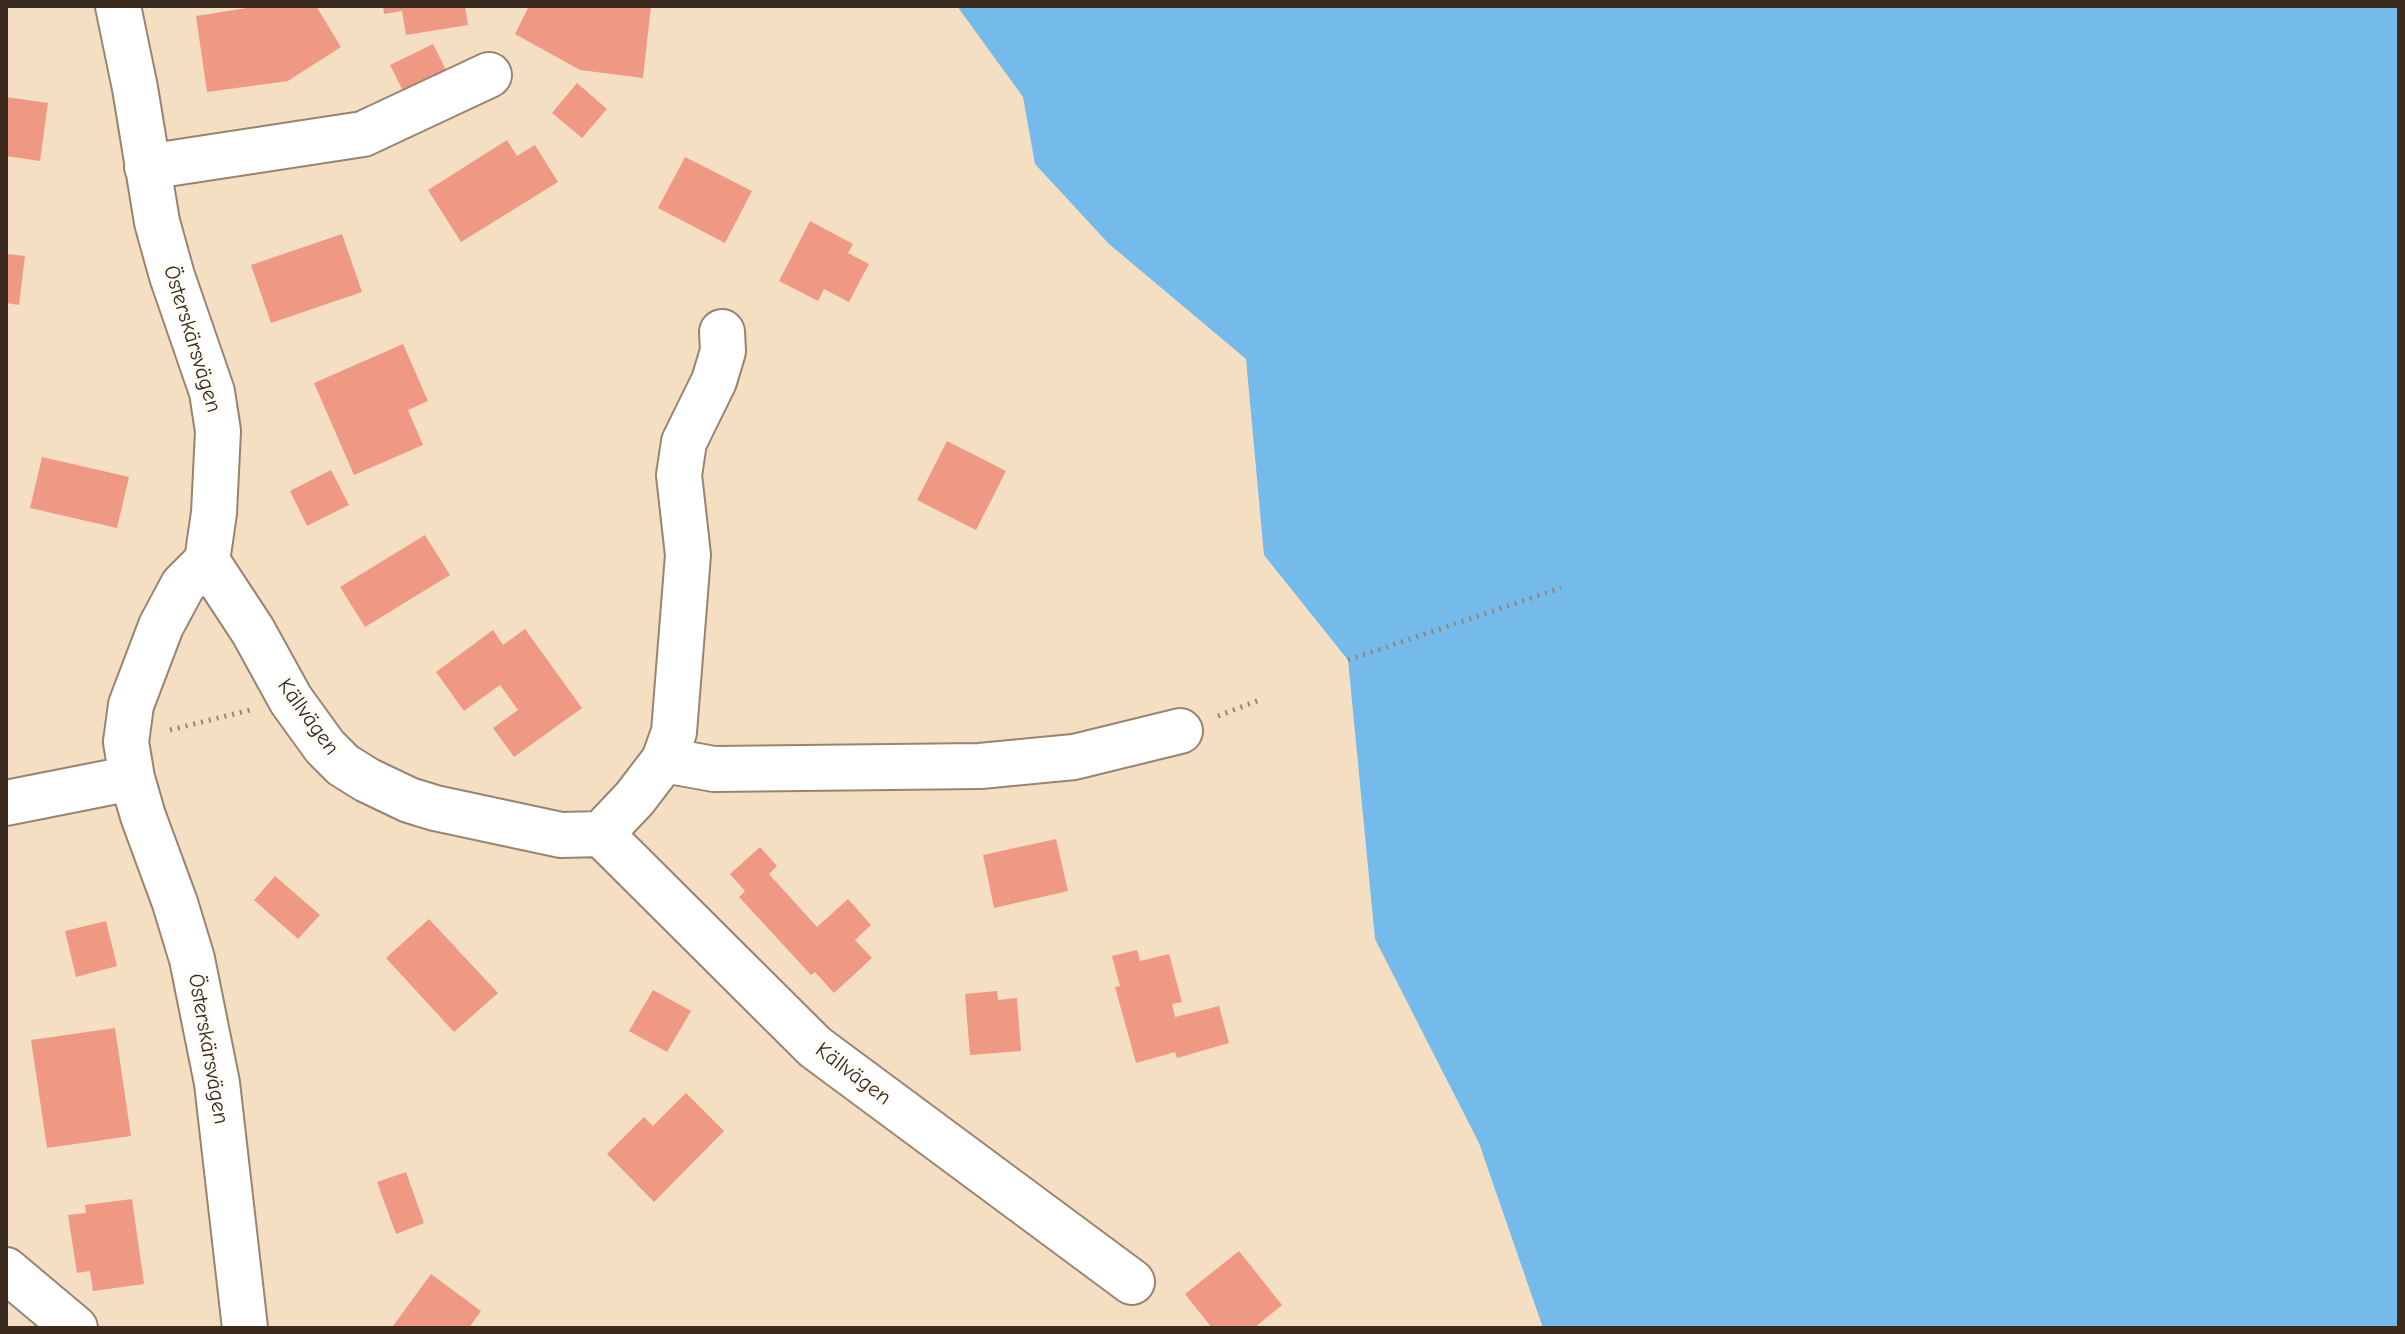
<!DOCTYPE html>
<meta charset="utf-8">
<style>
body{margin:0}
#map{position:relative;width:2405px;height:1334px;overflow:hidden;background:#f5dfc3;font-family:"Comic Neue",sans-serif}
canvas{display:block}
.frame{position:absolute;inset:0;border:8px solid #3b2a1e;pointer-events:none}
</style>
<div id="map">
<canvas width="2405" height="1334"></canvas>
<div class="frame"></div>
</div>
<script>
const context = document.querySelector('canvas').getContext('2d');
context.lineJoin = 'round';
function fill(path, color) {
  context.fillStyle = color;
  context.fill(path, 'evenodd');
}
function trace(path, color, width, dash) {
  context.strokeStyle = color;
  context.lineWidth = width;
  context.lineCap = dash ? 'butt' : 'round';
  context.setLineDash(dash || []);
  context.stroke(path);
}
function write(font, color, halo, rows, align = 'center') {
  context.font = font + ' "Comic Neue",sans-serif';
  context.lineWidth = 8;
  context.setLineDash([]);
  context.textBaseline = 'middle';
  context.strokeStyle = halo;
  context.fillStyle = color;
  for (const [text, x, y, turn = 0] of rows) {
    context.save();
    context.translate(x, y);
    context.rotate((+turn || 0) * Math.PI / 180);
    context.textAlign = isNaN(turn) ? turn : align;
    if (halo) context.strokeText(text, 0, 0);
    context.fillText(text, 0, 0);
    context.restore();
  }
}
fill(new Path2D(`
 M957 6H2399V1328H1543L1479 1143 1375 939 1348 660 1264 555 1246 359 1109 244 1035 164 1023 97Z`), '#74bbec');
fill(new Path2D(`
 M260 6H316L341 47 288 81 207 92 196 16Z
 M383 6H465L468 25 406 35 402 11 384 14Z
 M529 6H651L643 78 580 70 515 34Z
 M433 44 450 78 407 99 390 65Z
 M577 83 607 109 582 138 552 113Z
 M6 97 48 103 40 161 6 156Z
 M507 140 517 156 535 145 558 182 461 242 428 190Z
 M685 157 752 191 725 243 658 208Z
 M810 221 853 244 848 253 869 264 849 302 824 289 818 301 779 281Z
 M342 234 362 292 271 323 251 265Z
 M6 254 25 256 19 305 6 303Z
 M403 344 428 401 408 410 423 445 354 475 314 383Z
 M947 441 1006 471 976 530 917 500Z
 M42 457 129 477 117 528 30 508Z
 M331 470 349 505 307 526 290 491Z
 M425 535 450 575 365 627 340 587Z
 M525 629 582 708 514 757 493 728 518 710 500 685 464 711 436 672 493 630 503 645Z
 M1056 839 1068 891 994 908 983 855Z
 M760 847 777 866 769 874 817 927 848 899 871 925 855 940 872 958 834 993 815 972 811 975 739 897 745 891 730 874Z
 M275 876 320 915 298 939 254 900Z
 M429 919 498 993 454 1032 386 958Z
 M106 921 117 966 76 977 65 931Z
 M1137 950 1140 961 1169 954 1182 1002 1172 1004 1175 1017 1219 1006 1229 1043 1177 1058 1175 1052 1136 1063 1115 987 1120 986 1112 956Z
 M653 990 691 1011 667 1052 629 1031Z
 M997 991 998 1000 1017 998 1021 1051 970 1055 965 994Z
 M115 1028 131 1136 47 1148 31 1040Z
 M686 1093 724 1131 654 1202 607 1154 644 1117 653 1126Z
 M406 1172 424 1223 396 1234 377 1182Z
 M132 1199 144 1284 93 1291 90 1271 77 1273 68 1215 86 1213 85 1205Z
 M1239 1251 1282 1305 1254 1328H1212L1185 1294Z
 M431 1274 481 1311 469 1328H395L393 1326Z`), '#ef9984');
const minor = new Path2D(`
 M118 6 135 88 157 222 172 276 212 392 218 431 214 513 207 561 183 585 161 626 131 705 126 742 132 778 143 816 175 903 192 959 217 1083 245 1328
 M147 167 363 134 489 75
 M207 561 253 631 291 700 325 747 343 765 367 780 409 800 435 808 561 835 601 834 635 798 664 760 714 769 980 766 1074 757 1180 731
 M664 760 674 732 688 555 679 475 684 442 714 381 723 351 722 332
 M6 803 132 778
 M601 834 815 1047 1132 1282
 M6 1270 75 1328`);
trace(minor, '#988470', 48);
trace(new Path2D(`
 M1348 660 1561 588
 M1218 716 1262 699
 M170 730 250 710`), '#988470', 5, [2, 6]);
trace(minor, '#fff', 44);
write('22px', '#3b2a1e', '#fdfcf7', [
 ["Österskärsvägen",192,339,73],
 ["Källvägen",308,717,54],
 ["Österskärsvägen",208,1049,80],
 ["Källvägen",853,1074,37]
]);
</script>
